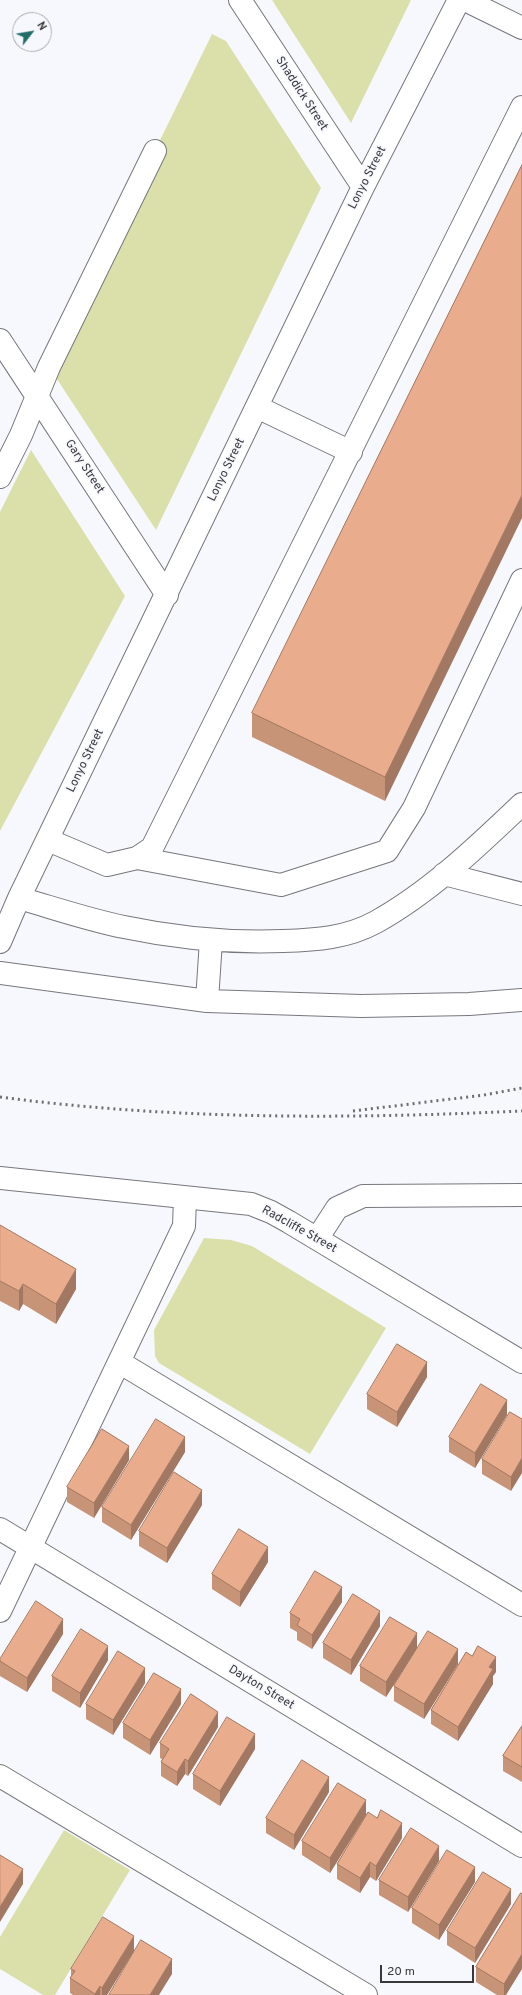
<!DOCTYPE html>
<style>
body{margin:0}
#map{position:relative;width:522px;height:1995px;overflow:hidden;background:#f7f8fe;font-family:Overpass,sans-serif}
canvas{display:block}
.north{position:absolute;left:12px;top:12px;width:40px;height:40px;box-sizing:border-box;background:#f7f8fe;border:1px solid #abacb0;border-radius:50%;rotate:59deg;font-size:11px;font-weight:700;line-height:16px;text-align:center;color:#39393b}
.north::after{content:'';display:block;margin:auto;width:14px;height:18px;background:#226c68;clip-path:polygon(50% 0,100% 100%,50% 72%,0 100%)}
.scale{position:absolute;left:380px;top:1965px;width:94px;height:18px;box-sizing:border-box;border:2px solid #39393b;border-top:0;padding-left:5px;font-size:12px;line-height:14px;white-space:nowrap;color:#39393b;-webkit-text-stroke:3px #f7f8fe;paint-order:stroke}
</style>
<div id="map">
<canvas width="522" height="1995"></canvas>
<div class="north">N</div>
<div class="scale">20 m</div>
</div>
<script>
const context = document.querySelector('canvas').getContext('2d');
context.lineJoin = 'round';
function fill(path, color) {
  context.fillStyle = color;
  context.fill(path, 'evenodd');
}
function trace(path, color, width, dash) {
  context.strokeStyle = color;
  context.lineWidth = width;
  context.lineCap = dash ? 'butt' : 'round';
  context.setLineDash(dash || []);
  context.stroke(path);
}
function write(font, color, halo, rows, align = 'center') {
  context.font = font + ' Overpass,sans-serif';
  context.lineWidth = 3.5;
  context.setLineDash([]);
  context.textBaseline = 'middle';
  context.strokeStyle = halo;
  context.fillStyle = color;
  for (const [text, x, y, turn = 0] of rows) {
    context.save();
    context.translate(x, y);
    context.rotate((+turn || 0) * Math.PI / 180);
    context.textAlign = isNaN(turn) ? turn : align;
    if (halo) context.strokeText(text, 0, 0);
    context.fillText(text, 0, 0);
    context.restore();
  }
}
fill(new Path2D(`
 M272 0H411L351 123Z
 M212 34 226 41 321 188 156 530 49 367Z
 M31 450 125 596 0 831V512Z
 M204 1238 231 1240 252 1246 386 1328 310 1454 159 1363 155 1356 154 1330Z
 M64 1830 130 1870 55 1995H43L0 1969V1937Z`), '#dbe0ab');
const minor = new Path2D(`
 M240 0 363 187
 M465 0 522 28
 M0 340 167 595
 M257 407 351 452
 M0 477 21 435 49 367 155 151
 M48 840 107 865 137 858 152 848 522 107
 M137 858 281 885 387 851 414 808 522 580
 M444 874 522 894
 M19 898C54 908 89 920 124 927 176 938 230 943 283 941 316 940 347 938 376 922 430 892 478 846 522 804
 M0 942 19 898 363 187 459 0
 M0 973 207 1001 361 1006 469 1004 522 1000
 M207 1001 211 940
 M0 1178 251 1204 271 1212 289 1222 522 1362
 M317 1239 337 1208 363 1196 522 1195
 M119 1362 522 1605
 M0 1529 522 1846
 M0 1611 184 1226 185 1198
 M0 1776 366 1995`);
trace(minor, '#77777d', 24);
trace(minor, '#fff', 22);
trace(new Path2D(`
 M0 1097C173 1120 348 1119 522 1111
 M353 1111 484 1095 522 1088`), '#6e6e72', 3, [2, 4]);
fill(new Path2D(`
 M522 165 385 801 252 737V713Z
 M0 1225 76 1289 56 1324 23 1304 19 1311 0 1301Z
 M427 1377 397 1427 367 1409V1394Z
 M507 1415 475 1468 449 1452V1437Z
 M522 1419 511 1491 482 1474V1459Z
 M185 1452 131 1540 102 1522V1507Z
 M129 1460 94 1518 67 1502V1487Z
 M202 1505 167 1563 139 1546V1531Z
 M268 1562 240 1607 212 1589V1574Z
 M342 1602 312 1649 297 1640V1632L290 1628V1613Z
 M380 1626 351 1675 323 1658V1643Z
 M63 1634 27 1692 0 1676V1661Z
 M417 1648 386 1697 360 1681V1666Z
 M108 1660 80 1708 52 1691V1676Z
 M458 1664 424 1719 394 1701V1686Z
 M496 1672 493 1676V1684L458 1741 431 1724V1710Z
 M145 1683 113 1735 86 1719V1704Z
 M181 1704 150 1755 123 1738V1723Z
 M522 1726V1782L503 1771V1756Z
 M218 1727 188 1776 185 1774 177 1786 161 1776V1762L162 1759 160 1758V1743Z
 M255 1749 220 1806 193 1789V1774Z
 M329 1792 294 1850 266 1833V1818Z
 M366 1815 330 1873 302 1855V1841Z
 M402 1838 376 1881 370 1877 360 1893 337 1879V1864Z
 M439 1861 408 1912 379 1895V1880Z
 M475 1882 439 1940 412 1923V1908Z
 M521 1893 506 1995H497L476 1982V1967Z
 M511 1904 475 1963 447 1945V1931Z
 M134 1951 107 1995H73L70 1993V1978L71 1977V1969Z`), '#c89478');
fill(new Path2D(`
 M522 495V518L385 801V777Z
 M76 1269V1289L56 1324V1304Z
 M23 1284V1304L19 1311V1291Z
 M427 1362V1377L397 1427V1412Z
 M507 1400V1415L475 1468V1453Z
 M185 1437V1452L131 1540V1525Z
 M129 1446V1460L94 1518V1503Z
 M522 1458V1473L511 1491V1477Z
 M202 1490V1505L167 1563V1548Z
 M268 1547V1562L240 1607V1592Z
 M342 1587V1602L312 1649V1635Z
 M380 1611V1626L351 1675V1660Z
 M63 1619V1634L27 1692V1678Z
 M417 1633V1648L386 1697V1682Z
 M108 1646V1660L80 1708V1693Z
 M458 1649V1664L424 1719V1704Z
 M496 1657V1672L493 1676V1684L458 1741V1727L489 1667Z
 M145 1668V1683L113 1735V1720Z
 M181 1689V1704L150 1755V1740Z
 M218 1712V1727L188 1776V1761Z
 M255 1734V1749L220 1806V1791Z
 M185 1759V1774L177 1786V1772Z
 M329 1777V1792L294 1850V1835Z
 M366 1800V1815L330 1873V1858Z
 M402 1823V1838L376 1881V1866Z
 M439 1846V1861L408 1912V1897Z
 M370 1862V1877L360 1893V1878Z
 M475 1867V1882L439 1940V1925Z
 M23 1869V1884L0 1922V1907Z
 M511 1889V1904L475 1963V1948Z
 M134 1936V1951L107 1995H102V1988Z
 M522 1954V1969L506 1995H504V1984Z
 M172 1959V1974L159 1995H150Z
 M100 1986V1995H95V1994Z`), '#a37862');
const building = new Path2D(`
 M522 165V495L385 777 252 713Z
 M0 1225 76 1269 56 1304 23 1284 19 1291 0 1281Z
 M397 1344 427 1362 397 1412 367 1394Z
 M481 1384 507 1400 475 1453 449 1437Z
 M510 1412 522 1419V1458L511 1477 482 1459Z
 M156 1419 185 1437 131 1525 102 1507Z
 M102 1429 129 1446 94 1503 67 1487Z
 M174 1472 202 1490 167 1548 139 1531Z
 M239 1529 268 1547 240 1592 212 1574Z
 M315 1571 342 1587 312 1635 297 1625 300 1619 290 1613Z
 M353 1594 380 1611 351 1660 323 1643Z
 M36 1601 63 1619 27 1678 0 1661V1659Z
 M390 1617 417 1633 386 1682 360 1666Z
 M81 1629 108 1646 80 1693 52 1676Z
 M428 1631 458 1649 424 1704 394 1686Z
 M478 1646 496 1657 489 1667 493 1669 458 1727 431 1710 466 1652 472 1656Z
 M118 1651 145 1668 113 1720 86 1704Z
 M154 1673 181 1689 150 1740 123 1723Z
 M191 1694 218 1712 188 1761 185 1759 177 1772 161 1762 169 1749 160 1743Z
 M227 1717 255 1734 220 1791 193 1774Z
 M522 1726V1767L503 1756Z
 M302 1760 329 1777 294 1835 266 1818Z
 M338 1783 366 1800 330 1858 302 1841Z
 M381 1810 402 1823 376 1866 370 1862 360 1878 337 1864 368 1812 377 1818Z
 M411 1828 439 1846 408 1897 379 1880Z
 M447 1850 475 1867 439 1925 412 1908Z
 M0 1855 23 1869 0 1907Z
 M483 1872 511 1889 475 1948 447 1931Z
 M521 1893 522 1894V1954L504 1984 476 1967Z
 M103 1917 134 1936 102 1988 100 1986 95 1994 70 1978 75 1971 71 1969Z
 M141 1940 172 1959 150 1995H109Z`);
fill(building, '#e9ac8c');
trace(building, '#a37862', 1);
write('12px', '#39393b', '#f7f8fe', [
 ["Shaddick Street",301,94,57],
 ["Lonyo Street",368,178,-63],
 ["Gary Street",84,467,57],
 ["Lonyo Street",227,470,-64],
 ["Lonyo Street",86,761,-64],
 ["Radcliffe Street",299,1230,29],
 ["Dayton Street",261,1688,31]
]);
</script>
